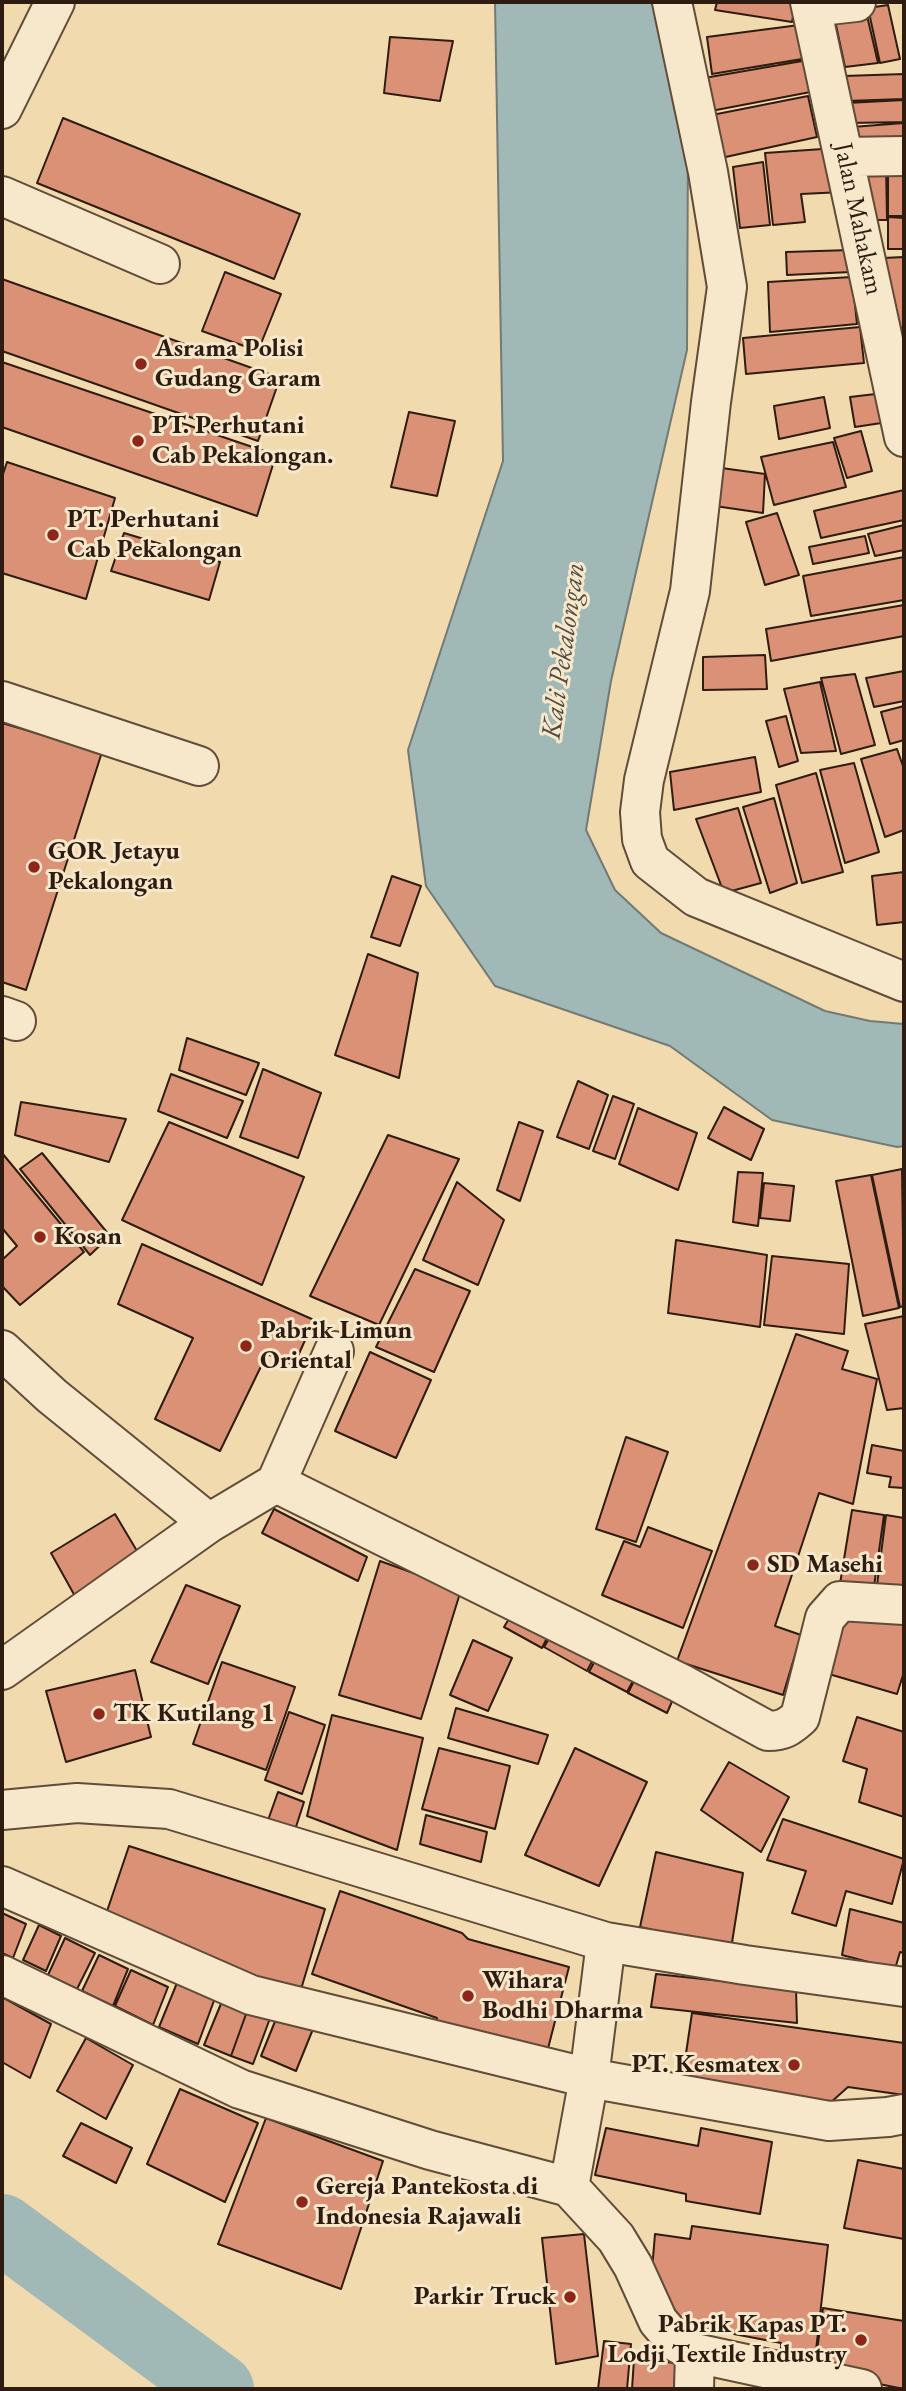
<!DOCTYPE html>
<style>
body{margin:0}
#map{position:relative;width:906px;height:2391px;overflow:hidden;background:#f2daaf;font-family:"EB Garamond",serif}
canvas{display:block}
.frame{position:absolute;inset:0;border:4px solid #2f1c11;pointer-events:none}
</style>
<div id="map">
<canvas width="906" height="2391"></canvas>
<div class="frame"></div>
</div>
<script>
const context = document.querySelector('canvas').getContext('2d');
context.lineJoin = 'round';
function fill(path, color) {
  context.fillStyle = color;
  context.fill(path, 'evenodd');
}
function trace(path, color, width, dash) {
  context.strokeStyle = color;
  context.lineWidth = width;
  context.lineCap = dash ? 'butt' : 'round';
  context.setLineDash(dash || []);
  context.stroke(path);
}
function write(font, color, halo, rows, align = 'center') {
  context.font = font + ' "EB Garamond",serif';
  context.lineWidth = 6;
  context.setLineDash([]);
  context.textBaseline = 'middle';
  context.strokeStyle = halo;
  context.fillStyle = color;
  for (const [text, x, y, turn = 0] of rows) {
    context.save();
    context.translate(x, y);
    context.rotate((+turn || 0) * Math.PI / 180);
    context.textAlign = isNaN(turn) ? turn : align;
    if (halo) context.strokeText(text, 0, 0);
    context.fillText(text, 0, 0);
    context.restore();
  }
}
const water = new Path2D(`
 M495 2H655L688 139 687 350 611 681 586 830 615 890 661 933 825 1011 870 1021 904 1024V1146L897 1147 772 1120 670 1046 495 986 426 886 408 750 503 461Z`);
fill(water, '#a0b8b6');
trace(water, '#737a74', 2);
trace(new Path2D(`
 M2 2229 219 2389`), '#a0b8b6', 70);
const building = new Path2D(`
 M717 2H796L792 22 715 10Z
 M888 5 900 59 880 63 868 8Z
 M866 11 878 63 845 67 834 16Z
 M807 24 814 57 712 74 707 37Z
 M390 37 453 41 440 101 384 93Z
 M814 59 821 90 711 111 704 78Z
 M904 74V99L846 101 844 76Z
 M808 96 817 137 721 158 712 115Z
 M904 100V122L850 123 847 103Z
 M63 118 300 214 274 279 37 183Z
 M904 123V145L855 148 852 127Z
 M837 148 843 192 801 194 805 222 773 225 765 153Z
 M763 162 770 225 740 228 733 167Z
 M866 163H886L887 220H866Z
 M888 163H904V216H888Z
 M888 217 904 218V249H888Z
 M851 250V272L787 275 786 252Z
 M904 257V328H888L883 258Z
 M225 272 281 294 258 351 202 331Z
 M852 277 857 324 770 332 768 282Z
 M2 279 280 378 258 441 2 351Z
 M860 327 864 363 746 374 743 338Z
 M2 362 276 455 257 516 2 427Z
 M884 393 888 422 855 427 850 397Z
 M824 397 830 428 779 439 774 406Z
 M409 412 455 421 437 496 391 487Z
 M861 431 872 471 847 478 834 438Z
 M833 442 846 487 774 505 761 457Z
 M7 462 115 498 86 599 2 573V477Z
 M707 466 765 474 763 513 701 504Z
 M904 490V520L821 538 814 511Z
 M777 513 799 575 765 585 746 522Z
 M904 525V550L875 556 868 534Z
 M124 533 220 562 209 600 111 571Z
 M865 536 869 553 813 564 809 547Z
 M904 557V600L811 616 803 576Z
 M904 605V636L771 661 766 629Z
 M765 655 767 689 703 690V657Z
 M904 671V701L874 707 866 678Z
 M855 674 875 745 841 754 821 678Z
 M820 682 836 751 801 753 784 689Z
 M904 706V740L890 744 881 712Z
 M786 716 798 761 779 767 766 721Z
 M2 723 102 752 26 990 2 982Z
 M897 749 904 769V830L885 837 861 759Z
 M755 757 761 792 674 810 670 772Z
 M854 763 879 852 845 863 820 770Z
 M816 773 843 872 802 883 776 785Z
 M774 798 797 883 770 893 743 807Z
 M738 808 761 883 724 893 696 819Z
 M904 872V922L877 925 872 876Z
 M392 876 421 886 400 946 371 937Z
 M368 954 418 973 399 1078 335 1055Z
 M187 1038 259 1063 246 1095 179 1070Z
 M263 1069 321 1093 298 1158 240 1137Z
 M171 1074 243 1101 227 1138 158 1111Z
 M578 1081 608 1095 589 1149 557 1137Z
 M613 1096 634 1104 615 1159 593 1151Z
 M21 1102 126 1119 109 1162 15 1135Z
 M724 1107 764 1129 751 1160 708 1138Z
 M638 1108 697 1133 678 1190 619 1164Z
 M169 1122 304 1177 262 1285 122 1220Z
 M519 1122 543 1131 520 1201 497 1190Z
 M388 1135 459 1159 379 1325 310 1296Z
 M2 1153 84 1252 20 1305 2 1286V1260L17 1246 2 1228Z
 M42 1153 110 1236 90 1255 20 1169Z
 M902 1169 904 1306 900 1307 872 1175Z
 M738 1172 763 1173 758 1226 733 1222Z
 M871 1175 899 1308 863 1316 836 1181Z
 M457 1182 504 1220 478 1285 423 1260Z
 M764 1183 794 1186 790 1221 760 1218Z
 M676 1240 767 1255 760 1327 668 1313Z
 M142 1244 314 1320 294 1365 267 1354 220 1451 155 1419 193 1338 118 1304Z
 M772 1256 849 1264 844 1334 764 1325Z
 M415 1269 470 1291 434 1372 376 1347Z
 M904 1316V1408L887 1410 865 1324Z
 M796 1334 848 1351 842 1369 877 1379 853 1504 819 1493 775 1626 801 1635 783 1695 677 1661Z
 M370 1352 431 1380 396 1458 335 1431Z
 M626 1437 668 1452 636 1542 596 1529Z
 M872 1445 904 1451V1488L889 1487 891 1477 867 1473Z
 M274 1509 367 1557 358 1581 262 1533Z
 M852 1510 884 1515 873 1594 839 1590Z
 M115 1514 140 1556 76 1598 51 1553Z
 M886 1515 904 1518V1597L876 1593Z
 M648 1527 712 1551 683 1628 602 1595 624 1541 640 1547Z
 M380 1561 461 1590 421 1719 339 1695Z
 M186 1585 240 1606 208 1684 151 1662Z
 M843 1606 904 1622V1672L897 1694 822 1672Z
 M513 1612 550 1632 542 1648 504 1627Z
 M552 1634 595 1656 587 1671 544 1647Z
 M473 1640 512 1658 488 1711 450 1695Z
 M597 1657 635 1677 627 1692 589 1672Z
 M222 1662 295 1687 266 1770 193 1744Z
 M135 1670 151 1737 66 1762 46 1691Z
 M636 1677 674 1697 667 1713 628 1693Z
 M456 1708 548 1735 538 1764 448 1738Z
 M289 1712 325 1725 302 1794 265 1780Z
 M332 1715 423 1738 397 1850 307 1816Z
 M857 1717 904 1732V1817L859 1802 867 1769 843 1761Z
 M439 1748 510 1766 495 1829 422 1809Z
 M575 1748 647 1782 599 1886 525 1855Z
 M729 1762 789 1797 761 1852 701 1810Z
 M278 1792 304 1802 294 1833 267 1823Z
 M426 1815 487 1832 481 1862 420 1844Z
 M783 1819 904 1859 892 1904 846 1891 836 1926 792 1913 806 1871 767 1860Z
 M129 1846 325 1909 299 1996 102 1926Z
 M656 1852 743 1873 731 1949 640 1927Z
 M340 1891 462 1933 468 1939 569 1967 544 2064 434 2032 437 2018 312 1974Z
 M850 1909 904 1923V1953L900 1952 895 1969 842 1955Z
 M2 1913 26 1924 13 1958 2 1953Z
 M39 1925 61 1936 46 1971 23 1960Z
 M65 1938 95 1953 77 1989 48 1975Z
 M99 1955 128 1969 113 2006 82 1991Z
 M131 1970 168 1987 153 2025 115 2006Z
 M656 1974 796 1989 797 2023 651 2007Z
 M177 1983 215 1998 198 2044 159 2027Z
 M225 1994 250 2003 231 2056 204 2045Z
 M2 1997 51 2024 30 2078 2 2062Z
 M250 2003 272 2013 253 2064 231 2056Z
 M692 2013 904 2043V2095L848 2087 820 2112 681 2087Z
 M278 2014 313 2029 296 2071 261 2056Z
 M86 2038 133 2065 106 2119 57 2091Z
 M180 2089 258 2123 225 2202 147 2164Z
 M266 2118 383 2161 341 2289 218 2244Z
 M81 2123 132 2148 116 2183 63 2156Z
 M606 2128 698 2146 701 2128 772 2142 760 2214 686 2201V2194L595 2175Z
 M858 2160 904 2169V2239L844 2228Z
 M692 2226 828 2245 815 2359 781 2354V2343L671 2322 651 2282 655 2234 690 2239Z
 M584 2234 598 2356 556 2364 542 2238Z
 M823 2308 904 2321V2389L814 2371Z
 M604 2341 631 2344 627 2389H598Z
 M634 2359 676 2363 674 2389H632Z`);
fill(building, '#da9176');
trace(building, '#2f1c11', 2);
const minor = new Path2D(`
 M672 2 708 172 727 287 711 402 690 591 644 780 640 812 642 839 650 861 696 897 904 982
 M810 2 904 437
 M811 7 856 2
 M2 109 55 2
 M844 157 904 156
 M2 196 160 264
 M2 701 199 766
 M2 1016 16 1021
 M2 1350 52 1396 209 1523
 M276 1483 334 1351
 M2 1670 209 1523 276 1483 680 1683 768 1731C783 1731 789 1727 800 1717L825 1618 840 1601 904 1605
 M2 1810 77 1803 169 1809 606 1942 589 2078 569 2187 616 2238 633 2266 658 2321 676 2342 695 2353
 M2 1886 251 1995 589 2078 829 2121 888 2117 904 2114
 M606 1942 745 1965 904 1987
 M2 1975 240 2089 430 2150 569 2187
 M694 2389 695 2353 862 2389`);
trace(minor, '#604c38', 42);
trace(minor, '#f7e7cb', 38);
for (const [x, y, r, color] of [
 [141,364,7,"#8f2418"],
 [138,441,7,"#8f2418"],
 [53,535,7,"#8f2418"],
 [34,867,7,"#8f2418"],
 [40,1237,7,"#8f2418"],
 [246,1346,7,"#8f2418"],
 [753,1565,7,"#8f2418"],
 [99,1714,7,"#8f2418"],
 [468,1996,7,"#8f2418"],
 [794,2065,7,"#8f2418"],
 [302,2202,7,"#8f2418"],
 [570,2297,7,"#8f2418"],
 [861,2340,7,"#8f2418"]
]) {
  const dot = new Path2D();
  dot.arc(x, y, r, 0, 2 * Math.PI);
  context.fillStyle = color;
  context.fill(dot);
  trace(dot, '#f7e7cb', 2.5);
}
write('26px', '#2f1c11', '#f7e7cb', [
 ["Jalan Mahakam",858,219,78]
]);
write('bold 26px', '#2f1c11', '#f7e7cb', [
 ["Asrama Polisi",155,349],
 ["Gudang Garam",155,379],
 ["PT. Perhutani",152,426],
 ["Cab Pekalongan.",152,456],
 ["PT. Perhutani",67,520],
 ["Cab Pekalongan",67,550],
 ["GOR Jetayu",48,852],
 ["Pekalongan",48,882],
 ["Kosan",54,1237],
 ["Pabrik Limun",260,1331],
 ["Oriental",260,1361],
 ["SD Masehi",767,1565],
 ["TK Kutilang 1",113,1714],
 ["Wihara",482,1981],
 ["Bodhi Dharma",482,2011],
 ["PT. Kesmatex",780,2065,"right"],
 ["Gereja Pantekosta di",316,2187],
 ["Indonesia Rajawali",316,2217],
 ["Parkir Truck",556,2297,"right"],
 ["Pabrik Kapas PT.",847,2325,"right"],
 ["Lodji Textile Industry",847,2355,"right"]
], 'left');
write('italic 28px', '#514b43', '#f7e7cb', [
 ["Kali Pekalongan",564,651,-82]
]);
</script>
